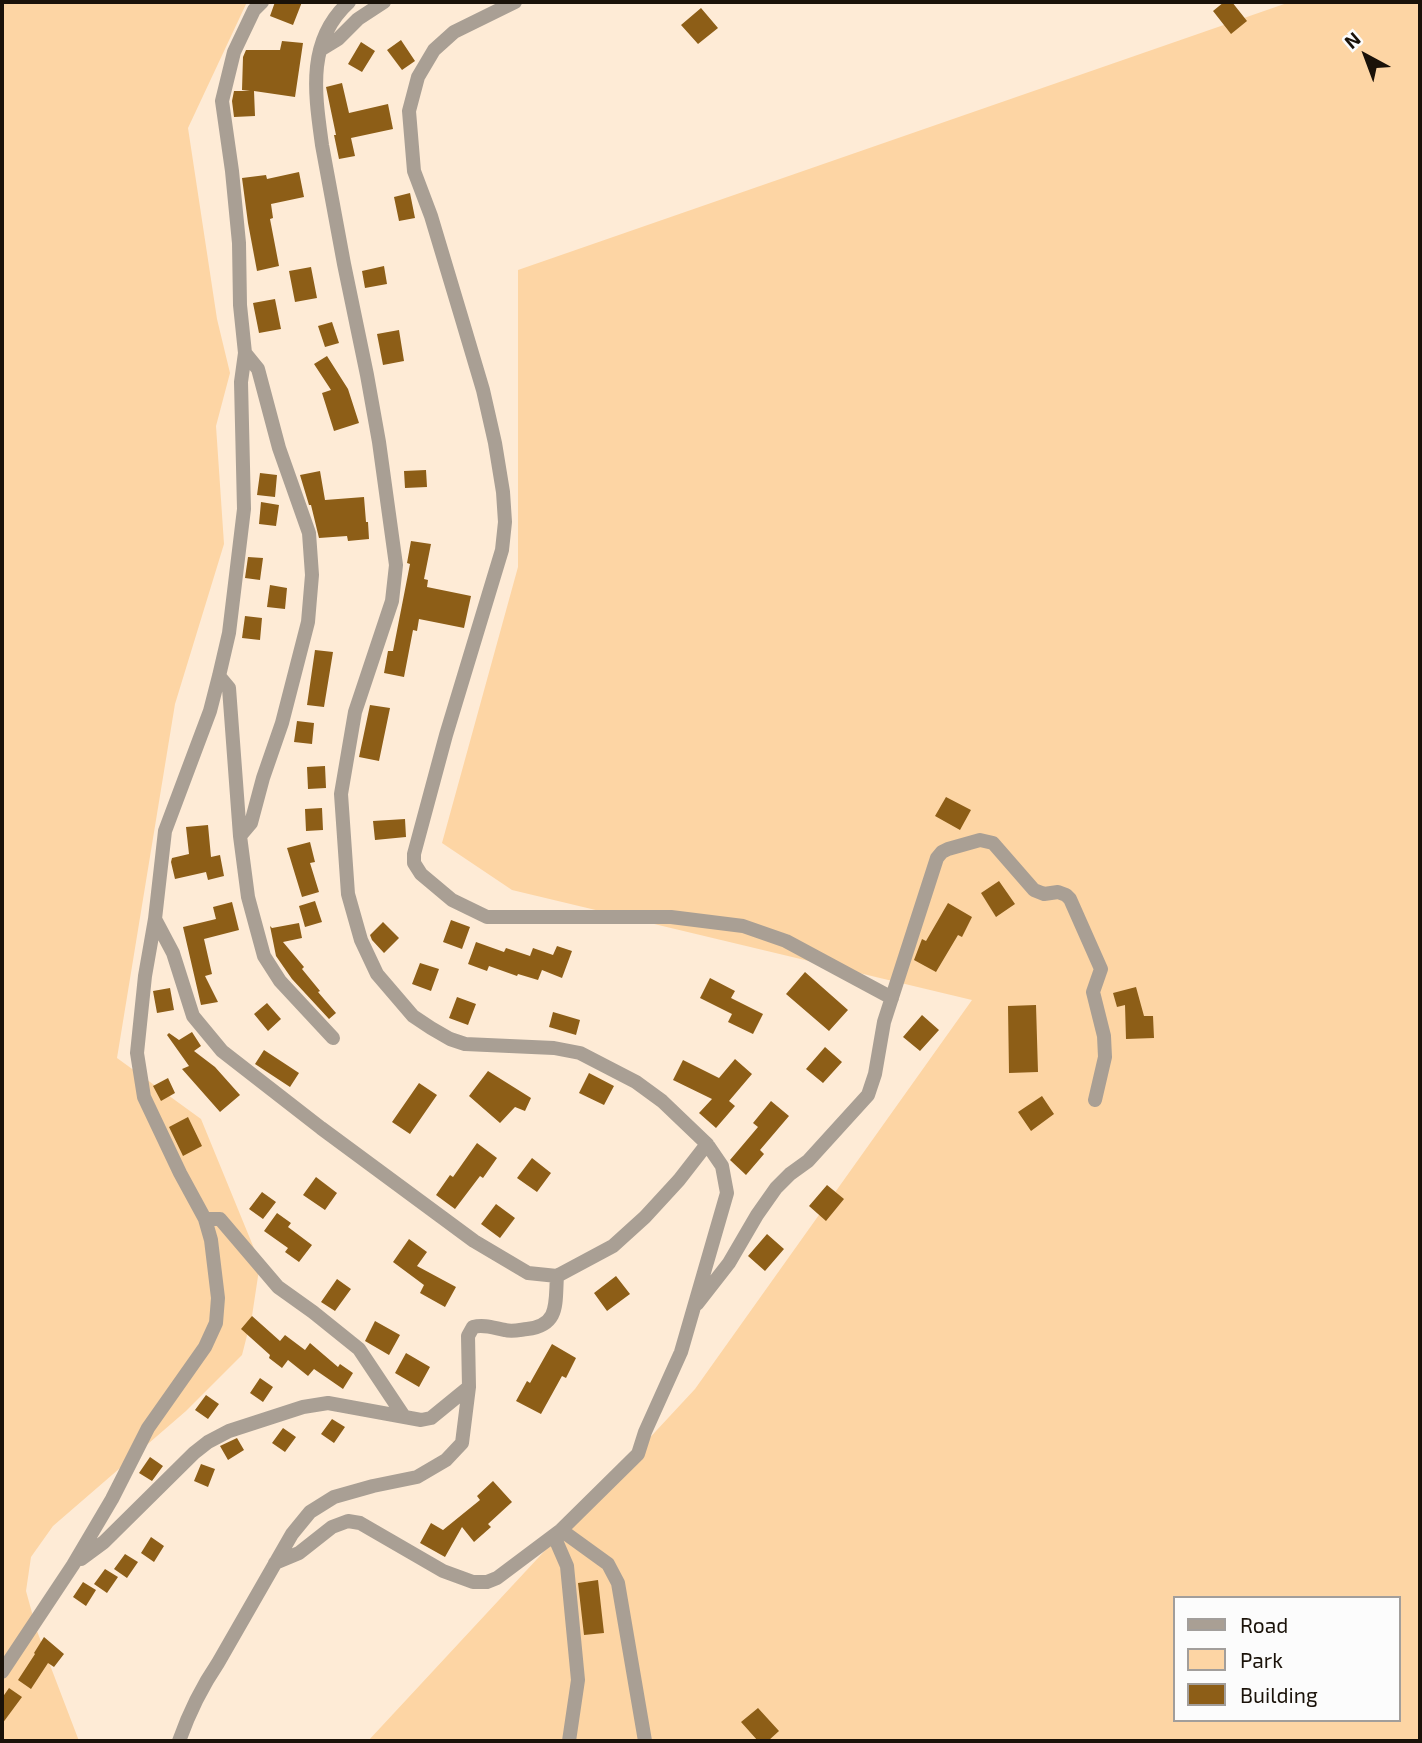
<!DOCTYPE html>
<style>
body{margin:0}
#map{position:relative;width:1422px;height:1743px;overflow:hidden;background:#feebd6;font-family:"Exo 2",sans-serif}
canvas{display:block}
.frame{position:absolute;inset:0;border:4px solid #1a1209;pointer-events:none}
.legend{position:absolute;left:1173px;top:1596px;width:228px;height:126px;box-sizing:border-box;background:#fcfcfc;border:2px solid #a29e9b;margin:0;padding:9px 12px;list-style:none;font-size:21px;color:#1a1209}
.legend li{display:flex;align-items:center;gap:14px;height:35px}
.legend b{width:35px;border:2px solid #a29e9b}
.north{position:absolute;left:1331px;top:21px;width:70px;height:70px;-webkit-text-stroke:5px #fcfcfc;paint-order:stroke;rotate:319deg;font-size:19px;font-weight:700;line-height:28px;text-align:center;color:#1a1209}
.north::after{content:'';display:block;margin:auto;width:24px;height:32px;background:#1a1209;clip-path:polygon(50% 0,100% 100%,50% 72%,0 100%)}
</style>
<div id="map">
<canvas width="1422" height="1743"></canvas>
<div class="frame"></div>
<ul class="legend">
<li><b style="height:9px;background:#a99f94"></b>Road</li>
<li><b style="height:19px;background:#fdd5a4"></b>Park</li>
<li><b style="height:19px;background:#8d5e17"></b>Building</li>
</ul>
<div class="north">N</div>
</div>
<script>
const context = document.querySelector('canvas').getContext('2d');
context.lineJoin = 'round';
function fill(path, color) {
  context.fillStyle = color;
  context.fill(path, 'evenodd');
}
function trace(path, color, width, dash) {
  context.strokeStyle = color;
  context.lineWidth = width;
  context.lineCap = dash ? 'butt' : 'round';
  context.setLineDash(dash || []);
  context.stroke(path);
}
fill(new Path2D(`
 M2 2H247L188 128 217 319 230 373 216 426 224 544 175 704 117 1058 201 1119 260 1263 252 1316 242 1355 186 1411 53 1526 31 1557 26 1591 37 1631 79 1741H2Z
 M1290 2H1420V1741H368L695 1389 972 1000 512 890 442 843 518 567V270ZM1175 1598H1399V1720H1175Z`), '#fdd5a4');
fill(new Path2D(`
 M275 2H302L293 25 270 16Z
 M1224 2H1232L1247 21 1231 34 1213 11Z
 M701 8 718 28 698 44 681 25Z
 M401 40 415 61 402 70 387 50Z
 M282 41 303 43 295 97 254 91 255 116 234 117 232 101 234 91H250L242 90 243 57 246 50H280Z
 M361 42 375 51 362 72 348 64Z
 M342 83 349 113 388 104 393 129 351 138 355 156 339 159 334 135H336L326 87Z
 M299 172 304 197 271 204 273 218 270 219 279 266 257 271 248 223 242 178 266 175 267 179Z
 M410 193 415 218 399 221 394 197Z
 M384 266 387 284 365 288 362 271Z
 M311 267 317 298 295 302 289 271Z
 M275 299 281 329 259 333 253 303Z
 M332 322 339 343 325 347 318 326Z
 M399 330 404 361 383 365 377 334Z
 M327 356 348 389 359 423 334 431 322 393 331 390 314 364Z
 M426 470 427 487 405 488 404 471Z
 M320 471 325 500 364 497 366 522H368L369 539 348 541 347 536 319 538 311 505H309L300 475Z
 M260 473 277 475 275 497 257 495Z
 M261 502 279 505 276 526 259 524Z
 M411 541 431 544 424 579 428 580 427 587 471 596 464 628 419 619 417 631 413 630 404 677 384 673 388 651H393L410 564 407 563Z
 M248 557 263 558 260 580 245 578Z
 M270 585 287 588 285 609 267 607Z
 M245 616 262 618 260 640 242 638Z
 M315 650 333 652 324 707 307 705Z
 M370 705 390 708 379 761 359 757Z
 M297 721 314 723 312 744 294 742Z
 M325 766 326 788 308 789 307 767Z
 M946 797 971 810 960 830 935 816Z
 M322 808 323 830 306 831 305 809Z
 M405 819 406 837 375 840 373 821Z
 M208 825 211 857 220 855 224 876 208 880 206 872 175 879 171 862 172 858 189 854 186 827Z
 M310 842 315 862 310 863 319 892 302 897 287 848Z
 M999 881 1015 904 996 917 981 893Z
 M315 901 322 922 305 927 299 906Z
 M232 902 239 930 204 939 212 974 205 976 218 1002 201 1005 183 927 216 919 213 907Z
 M948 903 972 917 962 937 958 935 936 972 914 960 922 939 926 941Z
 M451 920 470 927 462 949 443 942Z
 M383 922 399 938 384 953 372 940 370 935Z
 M299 923 302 938 283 942 304 967 302 969 320 991 318 992 336 1013 329 1019 292 979 276 956 270 926 272 928Z
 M476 942 504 952 506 948 530 956 533 948 553 955 557 946 572 951 562 978 542 970 538 980 518 974 517 976 489 966 487 971 468 964Z
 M420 963 439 969 431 991 412 984Z
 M805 972 848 1010 829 1031 786 994Z
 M710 978 735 991 731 998 763 1014 753 1034 728 1022 732 1014 700 998Z
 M1136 987 1144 1016H1153L1154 1038 1126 1039 1125 1005 1117 1007 1113 993Z
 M170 988 174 1010 157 1013 153 991Z
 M457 997 476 1004 468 1025 449 1018Z
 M267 1003 281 1019 268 1031 254 1014Z
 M1036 1005 1038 1072 1009 1073 1008 1006Z
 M553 1012 580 1020 576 1035 549 1027Z
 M922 1015 939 1030 920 1051 903 1037Z
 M192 1032 201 1046 194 1051 215 1067 240 1095 220 1112 182 1069 189 1066 167 1035 169 1033 179 1040Z
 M825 1047 842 1062 823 1083 806 1069Z
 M264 1050 299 1073 290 1087 255 1064Z
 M735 1059 752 1074 729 1101 735 1106 716 1128 699 1113 712 1099 673 1080 683 1060 719 1078Z
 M488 1071 531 1098 525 1111 515 1107 500 1123 469 1096Z
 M589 1073 614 1086 604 1105 579 1093Z
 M168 1078 175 1093 161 1101 153 1086Z
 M419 1083 437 1095 410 1134 392 1122Z
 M1042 1096 1054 1114 1031 1131 1018 1112Z
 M771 1101 789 1116 760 1150 764 1154 746 1175 730 1160 758 1127 753 1123Z
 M188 1117 202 1146 183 1156 169 1127Z
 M477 1143 497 1158 483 1178 480 1176 455 1209 436 1195 450 1175 453 1177Z
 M532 1158 551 1173 537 1192 517 1178Z
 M316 1177 337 1193 325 1210 303 1195Z
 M827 1185 844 1199 826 1221 809 1206Z
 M262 1192 276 1202 263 1219 249 1209Z
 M496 1204 515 1218 500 1238 481 1224Z
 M277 1213 291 1223 288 1227 312 1245 299 1262 285 1252 288 1248 264 1231Z
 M767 1234 784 1249 765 1271 748 1256Z
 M409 1239 427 1252 417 1266 456 1287 445 1307 420 1293 424 1285 393 1262Z
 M616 1276 630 1294 607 1311 594 1293Z
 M337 1279 351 1289 335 1311 321 1302Z
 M252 1316 280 1341 285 1335 305 1350 310 1343 338 1367 340 1364 353 1373 343 1389 314 1369 308 1376 288 1360 282 1368 269 1358 270 1355 241 1329Z
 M375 1321 400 1335 389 1355 365 1341Z
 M552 1344 576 1358 566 1378 562 1376 541 1414 516 1401 527 1381 530 1383Z
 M406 1353 430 1367 419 1387 395 1373Z
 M260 1378 273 1387 263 1402 250 1393Z
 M206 1395 219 1404 208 1419 195 1410Z
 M332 1419 345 1427 334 1443 321 1434Z
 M283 1428 296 1437 285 1452 272 1443Z
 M237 1438 244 1450 228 1460 220 1446Z
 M150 1457 163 1466 152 1481 139 1473Z
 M201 1464 215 1469 208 1487 194 1481Z
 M493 1481 512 1502 488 1524 491 1527 474 1542 462 1527 445 1557 420 1543 431 1523 443 1530 480 1500 477 1496Z
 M151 1537 164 1546 154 1562 141 1553Z
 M125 1554 138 1562 127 1578 114 1569Z
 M105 1569 118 1577 107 1593 94 1584Z
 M598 1580 604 1633 584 1635 578 1583Z
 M83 1582 96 1590 86 1606 73 1597Z
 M44 1637 64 1654 54 1667 48 1663 31 1689 18 1680 35 1654 34 1653Z
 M9 1688 22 1697 2 1724V1698Z
 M758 1708 779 1731 768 1741H758L741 1722Z`), '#8d5e17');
trace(new Path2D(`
 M515 2 454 32 434 50 418 77 409 111 414 171 431 216 461 316 483 390 495 443 503 492 505 522 502 550 446 735 414 854V863L421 874 452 900 487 917H671L743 926 786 941 892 998
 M320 50 338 39 358 19 384 2
 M245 353 258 369 279 448 309 533 312 575 308 622 282 723 263 778 251 823 240 836 248 897 264 956 280 981 333 1038
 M219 676 229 688 240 836
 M155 919 173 953 193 1016 222 1051 321 1128 474 1241 528 1273 557 1276 613 1246 645 1217 679 1180 707 1144
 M205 1219H220L278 1287 313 1312 359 1349 403 1415
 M697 1304 729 1263 757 1215 776 1188 790 1174 808 1161 868 1095 875 1074 884 1022 937 858 942 852 948 849 980 840 993 843 1034 890 1044 894 1058 892 1066 895 1070 899 1101 969 1093 992 1104 1036 1105 1057 1095 1100
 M561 1530 608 1564 618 1583 645 1741
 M554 1536 567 1566 578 1680 569 1741
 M81 1559 104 1542 194 1453 208 1442 229 1431 303 1407 328 1403 421 1420 431 1418 469 1387
 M275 1563 299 1553 332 1527 348 1521 360 1523 443 1571 473 1582H487L497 1578 561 1530 638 1454 645 1432 681 1352 727 1193 722 1166 707 1144 662 1101 636 1082 580 1053 554 1048 465 1044 450 1039 431 1028 413 1016 377 974 361 940 348 894 341 794 355 712 392 601 396 565 379 442 367 375 344 264 322 145C315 94 306 41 349 2
 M2 1672 73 1565 112 1499 148 1428 205 1347 216 1323 218 1298 211 1240 205 1219 180 1173 144 1097 137 1053 145 976 155 919 165 831 210 711 219 676 229 633 244 509 241 382 245 353 240 305 239 243 232 171 222 101 234 52 254 10 262 2
 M179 1741C189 1713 201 1688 218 1663L292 1534 310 1512 334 1497 373 1486 417 1477 446 1460 462 1443 469 1387 468 1336 473 1327C484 1324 494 1328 505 1330 512 1332 519 1330 527 1329 560 1325 555 1303 557 1276`), '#a99f94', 14);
</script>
